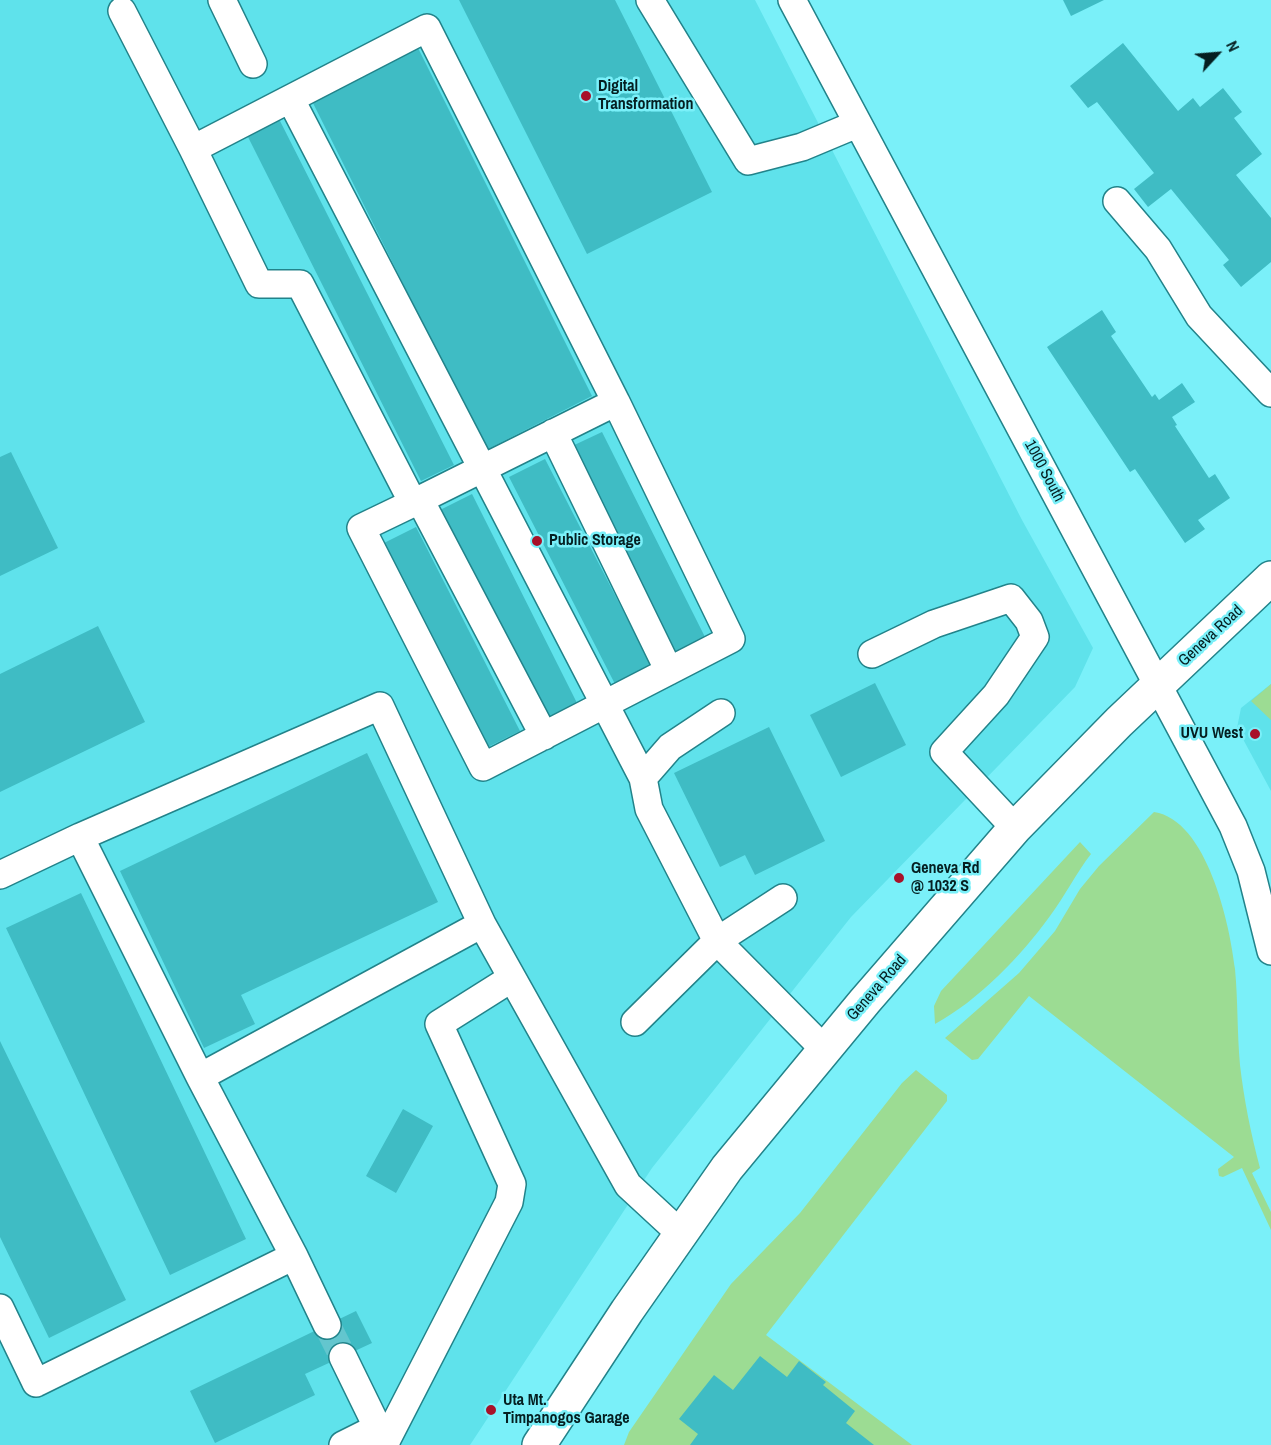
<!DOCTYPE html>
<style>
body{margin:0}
#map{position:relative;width:1271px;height:1445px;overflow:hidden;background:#7af0f9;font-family:"Archivo Narrow",sans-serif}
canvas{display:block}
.north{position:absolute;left:1187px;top:24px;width:60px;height:60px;-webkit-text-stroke:4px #7af0f9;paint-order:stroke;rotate:64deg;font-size:16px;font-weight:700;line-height:24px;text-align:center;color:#051f21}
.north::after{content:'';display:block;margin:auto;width:21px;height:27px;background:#051f21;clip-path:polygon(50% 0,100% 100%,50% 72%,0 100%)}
</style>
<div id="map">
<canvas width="1271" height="1445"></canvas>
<div class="north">N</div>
</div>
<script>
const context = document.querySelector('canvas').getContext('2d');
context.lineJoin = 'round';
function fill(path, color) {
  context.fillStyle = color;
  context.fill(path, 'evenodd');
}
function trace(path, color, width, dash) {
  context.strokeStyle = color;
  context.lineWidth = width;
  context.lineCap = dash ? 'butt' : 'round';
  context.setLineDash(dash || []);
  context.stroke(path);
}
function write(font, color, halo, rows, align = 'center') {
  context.font = font + ' "Archivo Narrow",sans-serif';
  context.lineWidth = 5;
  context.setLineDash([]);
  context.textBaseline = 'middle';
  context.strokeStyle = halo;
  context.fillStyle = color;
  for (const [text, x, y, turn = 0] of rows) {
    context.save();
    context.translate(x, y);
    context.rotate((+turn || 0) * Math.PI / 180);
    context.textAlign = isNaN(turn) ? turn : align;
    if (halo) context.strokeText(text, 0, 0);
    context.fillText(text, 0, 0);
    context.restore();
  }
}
fill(new Path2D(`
 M0 0H755L1022 520 1093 648 1075 687 851 917 652 1168 470 1445H0Z
 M1271 684V791L1237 728 1241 708Z`), '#5fe2eb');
fill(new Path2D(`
 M1271 684V720L1251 701Z
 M1154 812C1207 820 1230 924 1235 969 1238 1001 1237 1033 1240 1065 1244 1100 1251 1134 1260 1168L1252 1173 1271 1212V1230L1242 1168 1223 1177 1219 1176 1218 1169 1234 1157 1029 996 978 1059 972 1060 945 1038 1019 973 1055 931 1080 889 1099 866Z
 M1080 842 1091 854C1076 873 1065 896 1050 916 1021 956 979 1000 935 1024L934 1006 941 991Z
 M916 1070 947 1095V1101L766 1335 912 1445H624L629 1432 731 1284 800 1213 902 1083Z`), '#9cdc93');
fill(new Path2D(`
 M459 0H615L712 192 587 254Z
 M1063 0H1104L1071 16Z
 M1123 43 1178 111 1193 98 1200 107 1223 88 1242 112 1234 118 1262 154 1236 175 1271 218V262L1241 287 1223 265 1229 260 1171 189 1148 207 1134 189 1154 173 1097 102 1088 108 1070 86Z
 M417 46 592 396 486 450 311 99Z
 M279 119 454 465 421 481 247 135Z
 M1102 310 1116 332 1111 336 1152 397 1155 394 1159 400 1182 383 1195 402 1172 417 1177 425 1175 426 1209 478 1215 474 1230 498 1198 520 1205 529 1185 543 1135 469 1130 472 1047 347Z
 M602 432 706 639 673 656 568 448Z
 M11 452 58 548 0 576V457Z
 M545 459 651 665 615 684 509 477Z
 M472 494 577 703 543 720 438 511Z
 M416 527 520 731 488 747 384 543Z
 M98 626 145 722 0 792V674Z
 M875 683 906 745 841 777 810 715Z
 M769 727 825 841 755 875 745 855 720 867 674 773Z
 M367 753 438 902 241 995 255 1024 204 1048 120 871Z
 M81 893 246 1239 170 1275 6 928Z
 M0 1041 126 1300 49 1338 0 1237Z
 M403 1109 433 1126 396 1193 366 1176Z
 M356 1311 372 1343 305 1374 315 1395 215 1443 190 1391Z
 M760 1356 787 1377 799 1361 826 1382 823 1385 855 1411 846 1423 874 1445H690L698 1434 679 1419 714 1375 733 1390Z`), '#3fbcc4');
trace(new Path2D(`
 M327 1325 343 1357`), '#63c6ce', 27, [27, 14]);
const minor = new Path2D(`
 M222 0 253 64
 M650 0 748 161 802 147 857 124
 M792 0 1233 826 1251 871 1271 951
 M122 11 193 149 427 28 616 402 413 503 300 284H259L193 149
 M291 100 643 778
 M1117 201 1158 249 1199 316 1271 393
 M553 433 669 671
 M420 500 544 736
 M413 503 361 528 483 767 731 639 616 402
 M872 654 934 624 1011 598 1029 621 1035 637 996 695 944 752 1015 828
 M80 837 380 706 482 924
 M0 875 80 837 200 1077 482 924 628 1185 681 1234
 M783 898 717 941 825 1050
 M635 1022 717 941 649 809 643 778 670 747 721 713
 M200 1077 294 1256
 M0 1308 36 1383 294 1256 327 1325
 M343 1357 386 1445
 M385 1443 509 1202 512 1184 439 1024 512 978
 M343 1445 377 1428`);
const major = new Path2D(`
 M539 1445 627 1311 727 1168 865 1001 1015 828 1119 722 1271 578`);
trace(minor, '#22838a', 30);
trace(major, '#22838a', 36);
trace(minor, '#fff', 27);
trace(major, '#fff', 33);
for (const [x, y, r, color] of [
 [586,96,6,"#a81129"],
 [537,541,6,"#a81129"],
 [1255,734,6,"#a81129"],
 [899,878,6,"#a81129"],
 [491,1410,6,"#a81129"]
]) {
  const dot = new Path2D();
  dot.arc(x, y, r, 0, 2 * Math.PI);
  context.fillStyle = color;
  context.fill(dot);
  trace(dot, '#7af0f9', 2);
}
write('bold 16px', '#051f21', '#7af0f9', [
 ["Digital",598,87],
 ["Transformation",598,105],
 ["Public Storage",549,541],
 ["UVU West",1243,734,"right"],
 ["Geneva Rd",911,869],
 ["@ 1032 S",911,887],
 ["Uta Mt.",503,1401],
 ["Timpanogos Garage",503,1419]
], 'left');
write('16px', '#051f21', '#7af0f9', [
 ["1000 South",1044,471,62],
 ["Geneva Road",1211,636,-43],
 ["Geneva Road",877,988,-49]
]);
</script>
